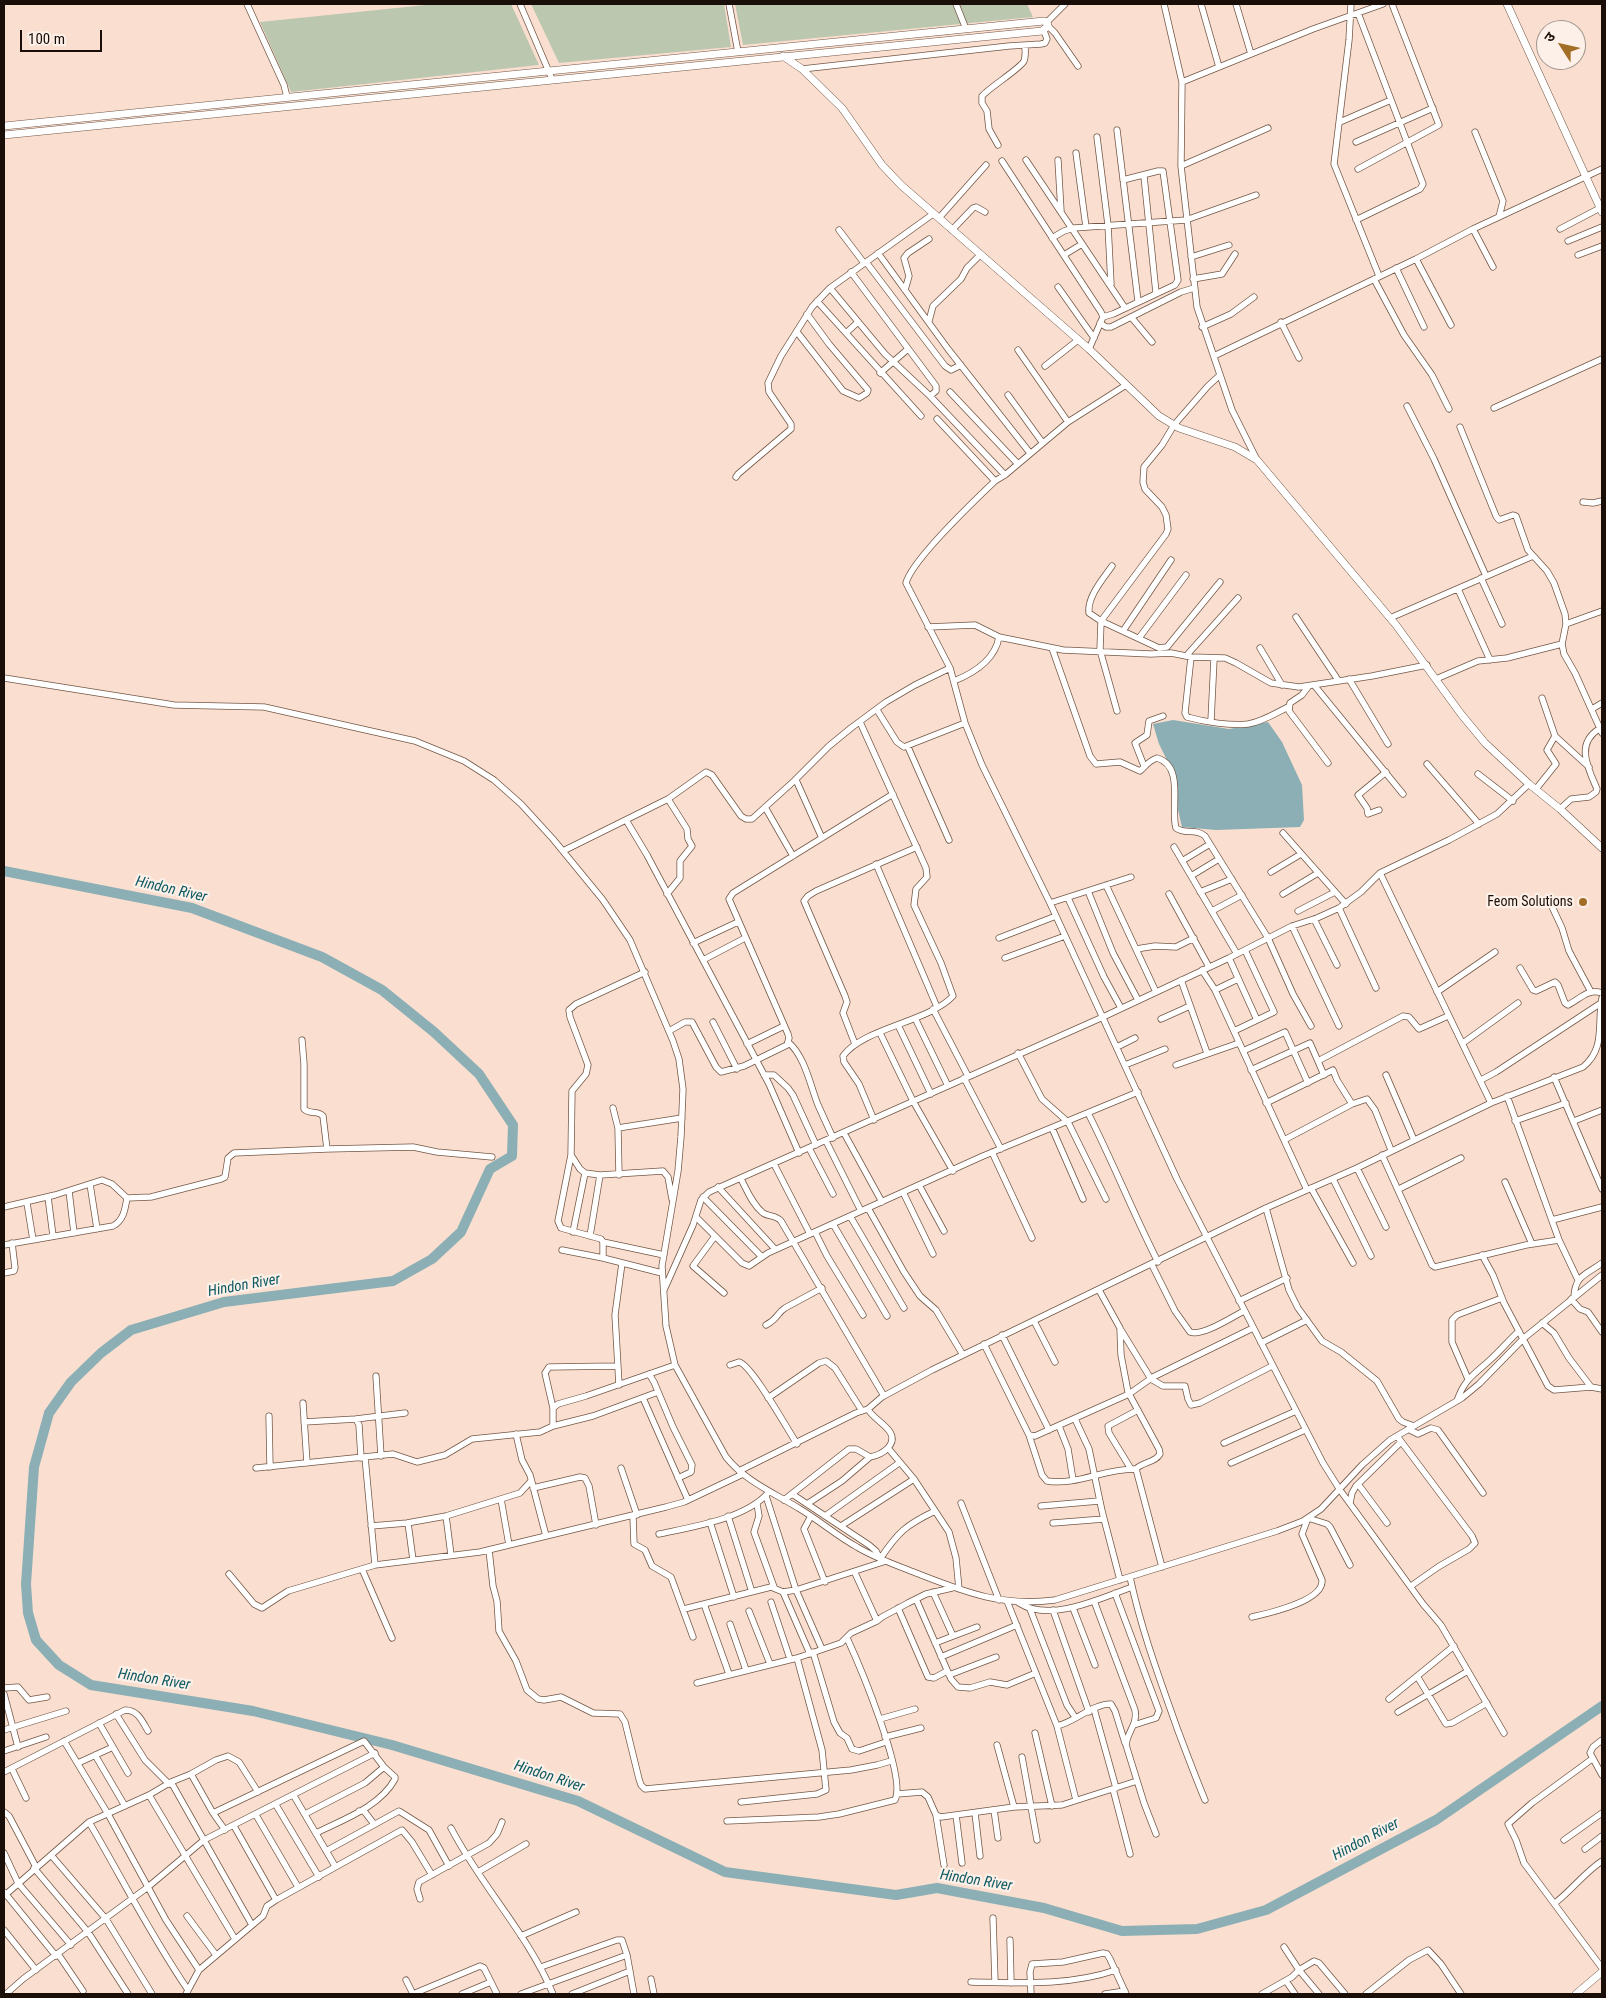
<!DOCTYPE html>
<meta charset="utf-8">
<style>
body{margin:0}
#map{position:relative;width:1606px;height:1998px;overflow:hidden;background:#fadfd0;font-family:"Roboto Condensed","Noto Sans Devanagari",sans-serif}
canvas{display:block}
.frame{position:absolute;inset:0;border:5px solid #1a0f08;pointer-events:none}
.north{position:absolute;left:1536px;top:20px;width:50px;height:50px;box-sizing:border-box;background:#fdf0e8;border:1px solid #a2968e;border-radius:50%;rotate:305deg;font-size:14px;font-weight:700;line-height:20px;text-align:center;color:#1a0f08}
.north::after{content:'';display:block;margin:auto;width:18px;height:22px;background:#a26d26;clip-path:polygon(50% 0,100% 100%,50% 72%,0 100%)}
.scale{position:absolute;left:20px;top:30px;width:82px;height:22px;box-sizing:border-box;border:2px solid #1a0f08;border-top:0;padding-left:6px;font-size:15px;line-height:18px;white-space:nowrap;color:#1a0f08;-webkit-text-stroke:4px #fdf0e8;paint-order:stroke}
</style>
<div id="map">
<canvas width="1606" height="1998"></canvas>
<div class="frame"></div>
<div class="north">उ</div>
<div class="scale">100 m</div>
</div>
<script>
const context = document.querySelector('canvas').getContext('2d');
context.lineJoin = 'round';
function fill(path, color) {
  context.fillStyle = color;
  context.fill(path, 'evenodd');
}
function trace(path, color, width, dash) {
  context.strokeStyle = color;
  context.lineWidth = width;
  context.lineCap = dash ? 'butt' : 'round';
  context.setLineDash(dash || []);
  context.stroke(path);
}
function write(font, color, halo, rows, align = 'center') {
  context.font = font + ' "Roboto Condensed",sans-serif';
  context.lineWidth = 4.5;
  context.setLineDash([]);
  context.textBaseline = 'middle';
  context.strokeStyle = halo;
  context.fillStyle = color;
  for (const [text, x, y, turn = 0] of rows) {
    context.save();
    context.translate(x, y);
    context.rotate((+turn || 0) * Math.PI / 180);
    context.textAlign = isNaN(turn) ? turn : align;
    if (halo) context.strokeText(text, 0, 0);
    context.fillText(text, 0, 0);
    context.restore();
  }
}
fill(new Path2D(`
 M435 4H511L539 65 291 92 260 22Z
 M531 4H724L731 47 559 63Z
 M735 4H1027L1033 17 743 45Z`), '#bcc7b0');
fill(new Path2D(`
 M1173 720 1229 729 1268 722 1282 742 1302 785 1304 820 1300 827 1216 830 1182 827 1166 758 1159 744 1153 724Z`), '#8bafb4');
trace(new Path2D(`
 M4 871 192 908 322 957 382 990 434 1032 479 1074 513 1125 512 1156 490 1169 461 1232 432 1259 393 1281 224 1302 131 1330 101 1353 71 1382 49 1413 34 1467 26 1584 28 1613 36 1640 59 1665 91 1685 253 1711 392 1745 578 1801 725 1872 896 1895 937 1888 1044 1908 1122 1931 1197 1929 1266 1910 1436 1820 1602 1706`), '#8bafb4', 10);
const minor = new Path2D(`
 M247 4 284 85 287 97
 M520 4 552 79
 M729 4 738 52
 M956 4 966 29
 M1164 4 1182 82 1181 166 1197 307 1232 410 1257 460
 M1201 4 1219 67
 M1236 4 1251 54
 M1351 4 1349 40 1334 164 1379 276
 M1047 22 1065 4
 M1048 26 1055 33 1078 66
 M802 69 1009 46 1041 44 1045 43 1047 39 1044 31
 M1182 82 1313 29 1383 4
 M1340 122 1391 100
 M1117 130 1138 301
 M1475 132 1503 201 1499 217
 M1097 137 1108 225 1111 284
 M1356 142 1433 108
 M998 145 989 129 987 111 982 103V96C990 87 1021 68 1024 61 1026 56 1025 50 1025 45
 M1076 153 1086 227
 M1026 160 1125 308
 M1058 160 1061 211
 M1002 161 1101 312 1103 317 1089 349
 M1181 166 1268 128
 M1358 169 1439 125 1392 4
 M1144 176 1156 293
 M939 218 986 165
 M1356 220 1420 189 1423 184 1358 13
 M1473 229 1493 267
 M1560 229 1600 208
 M839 230 864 263
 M952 230 973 208 976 207 985 212
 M1052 238 1064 231 1074 228 1186 220 1256 195
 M1568 241 1602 227
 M878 253 948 349 1030 453
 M1064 255 1082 244
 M1578 255 1602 246
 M1191 257 1229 245
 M1416 259 1451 325
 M866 262 945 366 951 370 961 365
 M1396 268 1424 327
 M851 272 936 386V391L930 396
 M1193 279 1222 274 1235 254
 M1374 279 1404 335 1432 375 1449 409
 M1058 287 1094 338
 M830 288 885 354 930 396 1005 475
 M905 290 909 276 904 258 908 253 929 239
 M817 301 921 416
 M1103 317 1113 314 1175 285 1178 280 1163 171H1158L1123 180
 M1132 318 1152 342
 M929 321 933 306 961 279 967 268 980 255
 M1281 322 1299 358
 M1100 323 1106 327H1111L1181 292 1194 288
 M1202 327 1231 314 1254 297
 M797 332 843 391 859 398 867 393 868 390 829 344 807 314
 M846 333 858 322
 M1018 350 1068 422
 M1214 356 1416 259 1473 229 1602 169
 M1045 366 1078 340
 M880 373 908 349
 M1126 385 1068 422 1005 475 995 481C975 500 912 560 906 583L950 668 965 723 982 765 1050 903 1177 1179 1323 1463 1340 1490 1423 1604 1441 1625 1504 1733
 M950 392 1018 464
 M1008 395 1042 442
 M1407 406 1434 459 1486 576
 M1494 408 1602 359
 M937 419 995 481
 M1460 427 1496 516 1499 520 1513 515 1516 516 1528 550 1547 571 1554 583 1565 614 1566 624 1562 644 1564 654 1575 673 1602 733
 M736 477 738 474 791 429V424L769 392 768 383 781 356 812 307 830 288 933 214
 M1583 502 1593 503 1602 501
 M1112 566C1103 579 1087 597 1089 613L1101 621 1159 648 1167 647 1220 582
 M1481 578 1502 624
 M1458 589 1490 660
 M1296 617 1338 680
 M1390 618 1533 556
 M1566 624 1602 611
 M928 627 975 625 999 637 1063 650 1151 654 1171 653 1191 657 1225 658 1236 663 1271 683 1299 687 1372 676 1427 665
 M1123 631 1171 560
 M1139 638 1186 575
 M1052 648 1090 756 1096 764 1120 762 1140 771C1146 766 1148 761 1157 758 1185 766 1170 809 1176 828 1185 835 1196 828 1205 836L1268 938 1293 994 1311 1026
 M1260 648 1282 685
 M1186 656 1238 598
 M1191 657 1185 713 1187 717C1205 722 1230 726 1248 724 1262 722 1276 713 1288 707
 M4 678 174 705 264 707 415 741 464 761 494 780 521 804 553 839 603 900 630 940 673 1041 679 1059 683 1089 681 1137 678 1171 662 1266 666 1326 675 1365 726 1457C745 1481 774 1493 800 1509 820 1521 837 1536 857 1547 875 1558 896 1565 916 1573 965 1592 1001 1607 1055 1600L1277 1531 1303 1521 1321 1509 1362 1465 1390 1440 1462 1398 1479 1384 1524 1338 1602 1275
 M1349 679 1388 744
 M1436 679 1478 661 1507 658 1562 644
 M954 681C974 673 995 660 999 637
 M1314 685 1403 794
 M1308 687 1302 695 1290 703 1289 711 1328 763
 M1592 709 1602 703
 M877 710 897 742 904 747 965 723
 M1117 711 1100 650 1101 621 1166 534 1168 529 1166 515 1162 507 1145 489 1143 482 1144 467 1162 445 1174 425 1208 386 1220 375
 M1211 721 1214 659
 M860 722 926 868 927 877 916 889 914 905 941 963 953 996C929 1022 863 1028 843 1056L844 1062 859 1084 874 1120
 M1555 736 1589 767
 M908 747 949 840
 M1427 764 1479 824
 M1144 766 1135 743 1147 735 1149 721 1163 716
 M1478 774 1513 801
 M796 780 822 838
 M1536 789 1556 764 1547 750 1555 736 1542 698
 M765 807 793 856
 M1560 809 1571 799 1589 797 1596 792 1597 789C1588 768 1575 744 1599 729
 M1379 810 1368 814 1367 808 1358 795 1386 772
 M626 820 647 855 769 1084 799 1153
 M1283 833 1346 904
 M1174 847 1237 954
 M563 851 668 799 706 772 712 775 741 816 746 819H752L794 781 829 746 851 728 886 702 915 685 950 668
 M1182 861 1210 844
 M876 864 937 1007
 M1271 872 1301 854
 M1380 873 1491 1103
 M1191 876 1219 859
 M1106 885 1156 992
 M1088 891 1113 953 1138 1000
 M1200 892 1232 879
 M667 894 680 878V861L692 846 688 839 687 829 668 799
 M1169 894 1209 967
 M1283 894 1318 873
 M1068 898 1104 977 1121 1008
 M1548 898 1562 928 1569 951 1591 992
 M1050 903 1131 877
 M1339 908 1376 988
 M1212 911 1242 895
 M1298 911 1335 892
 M1314 919 1337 965
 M1292 926 1339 1026
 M999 938 1056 916
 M693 943 738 922
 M1136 949 1155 946 1176 947 1194 938
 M1005 958 1065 936
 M1229 958 1257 1020
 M703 960 745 938
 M1520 968 1533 990 1536 991 1555 982 1558 985 1565 1003 1568 1005C1580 999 1588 988 1602 993
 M1202 970 1215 990 1307 1190
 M645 972 576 1004 569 1010 570 1017 588 1065 586 1074 572 1091 571 1155 580 1169 585 1173 600 1175 663 1171 668 1177 672 1199
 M1181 980 1207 1053
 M1215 990 1238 979
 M1437 992 1495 952
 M933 1009 968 1076
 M915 1018 948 1086
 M1161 1019 1190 1006
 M713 1022 737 1069
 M898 1025 931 1094
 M669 1031 685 1022H692L716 1067 721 1072 744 1066 787 1045 789 1038 788 1034 729 899 733 893 893 794
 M1234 1031 1274 1012 1245 950
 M880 1033 913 1101 953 1171
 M302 1040 304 1064V1109C310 1115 318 1110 323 1116L327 1149
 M788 1042C805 1056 810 1085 818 1105 823 1116 828 1127 833 1138
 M1463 1043 1518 1003
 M747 1044 784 1026
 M855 1044 843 1013 847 1002 845 996 804 901 808 896 816 891 917 847
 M1117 1047 1135 1038
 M1243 1051 1285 1032 1308 1083
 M1018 1053 1042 1099 1068 1122 1106 1199
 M1318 1061 1403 1016 1409 1017 1419 1029 1448 1016
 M1125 1065 1165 1049
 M1176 1065 1239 1043
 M1251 1070 1310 1043 1324 1075
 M764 1075H774L788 1088 793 1095 816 1145
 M1386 1075 1414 1140
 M1554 1077 1602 1189
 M964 1078 1001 1149
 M1481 1080 1496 1072 1601 1003
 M1507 1096 1559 1240 1578 1280
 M1266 1103 1333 1070 1337 1080 1352 1104
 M613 1108 618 1128 619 1175
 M1088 1113C1113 1162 1133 1213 1158 1262
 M1515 1121 1566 1103
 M1574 1121 1602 1110
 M618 1128 682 1118
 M1052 1128 1083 1199
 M844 1133 882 1202
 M1284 1140 1352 1104 1367 1099 1375 1110 1391 1150
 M826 1141 861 1211
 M809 1148 833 1194
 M992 1152 1032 1238
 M571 1155 558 1221 561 1228 601 1239 603 1242V1258L662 1273
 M1382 1155 1432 1265 1435 1267 1526 1245 1559 1240
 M774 1164 810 1234
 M1357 1168 1386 1227
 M741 1179C747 1190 752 1204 763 1213 769 1217 776 1215 781 1221L884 1396
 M1333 1179 1371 1256
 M1505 1182 1532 1244
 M90 1184 97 1229
 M919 1185 944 1231
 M718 1187 775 1249
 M1311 1188 1353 1263
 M1399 1189 1461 1158
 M69 1191 74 1233
 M903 1192 933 1254
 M48 1197 53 1236
 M703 1197 761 1256
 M27 1203 33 1240
 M4 1207 55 1195 102 1180 112 1184 127 1198 151 1197 221 1179 225 1177 228 1158 234 1153 327 1149 413 1147 437 1152 492 1157
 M868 1208 904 1272 920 1296 936 1310 963 1355
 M1266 1208 1289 1290 1298 1308 1322 1341 1341 1352 1377 1381 1399 1419 1403 1422 1414 1426
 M850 1216 904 1308
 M696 1217 742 1263 749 1266 768 1253 983 1156 1138 1092
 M1552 1220 1602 1207
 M833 1224 887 1316
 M573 1232 585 1173
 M815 1232 827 1256 863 1315
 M590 1236 600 1175
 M715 1236 693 1266 724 1293
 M603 1242 664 1255
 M4 1245 113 1226C124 1220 125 1209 127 1198
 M562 1250 603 1258
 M1482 1255 1493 1275 1504 1303 1548 1386 1554 1390 1591 1387 1602 1389
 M1152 1265 1175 1311 1190 1332C1202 1337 1232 1317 1244 1311
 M4 1273 14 1271 15 1268 12 1243
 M664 1290 693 1225 701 1200 709 1192 1103 1017 1229 958 1292 926 1317 918 1339 908 1361 892 1380 873 1449 840 1497 814 1529 784
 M1099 1290 1120 1328 1121 1355 1128 1392 1159 1449 1160 1454C1155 1463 1142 1462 1136 1469L1162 1567
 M1574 1297C1575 1275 1586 1275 1602 1263
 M1571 1299 1580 1309 1588 1312 1602 1332
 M1239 1301 1287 1278
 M1034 1321 1055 1362
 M1542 1323 1554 1333 1569 1358 1591 1387
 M766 1325C778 1319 777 1313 785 1308L822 1288
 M1121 1330 1151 1379 1163 1386H1185L1188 1399 1191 1405 1200 1403 1272 1366
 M1002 1335 1049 1430
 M1261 1343 1307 1320
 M984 1344 1027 1431 1029 1435 1035 1436 1129 1394 1153 1377 1253 1328
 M730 1365 739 1362C751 1364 788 1430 797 1444
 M649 1374 654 1382 673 1427 692 1465 691 1472 678 1478
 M376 1376 381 1456
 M1468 1379 1452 1342V1320L1457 1315 1502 1298
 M619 1385 615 1315 622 1263
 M643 1398 688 1500
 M768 1398 819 1363 826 1361 835 1368 862 1411
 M1457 1401C1464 1379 1475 1374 1491 1359 1501 1350 1509 1340 1519 1331
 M303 1403 307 1463
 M553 1408 545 1373 549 1367 617 1366
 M269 1416 270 1467
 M356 1419 405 1413
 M1075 1419 1089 1449 1102 1511 1120 1580
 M304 1422 356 1419 359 1425 361 1458
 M553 1426 593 1416 658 1392
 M1059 1426 1068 1449 1073 1480
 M1408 1429 1418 1434 1431 1428 1438 1430 1483 1493
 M516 1434 522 1460 530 1475 546 1536
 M1029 1435 1042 1475 1047 1481C1077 1486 1106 1468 1136 1469
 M1397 1436 1472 1536 1475 1543 1469 1549 1438 1567 1411 1586
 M1224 1443 1296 1411
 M888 1448 914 1479 949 1532 956 1558 959 1589
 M365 1457 375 1565
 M1231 1463 1305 1430
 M256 1468 393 1454 417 1462 445 1455 472 1439 540 1432 553 1426V1408L558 1404 586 1396 675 1365
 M621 1468 637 1515
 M1131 1469 1109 1433 1108 1426 1138 1410
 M739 1471 856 1413 868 1409
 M1358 1484 1387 1523
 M533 1488 580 1477 585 1478 589 1486 596 1525
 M792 1494 869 1545 876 1551 880 1559C898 1532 906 1525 935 1511
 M766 1496 796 1590 822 1649
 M501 1499 509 1545
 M784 1500 849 1449H856L870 1457C876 1456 883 1453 888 1448 903 1431 873 1421 868 1409L882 1397 932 1370 1266 1208 1357 1168 1491 1103 1583 1067C1606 1048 1597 1024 1602 998
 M961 1503 999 1600
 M1350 1503 1352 1493 1356 1486 1401 1442
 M757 1504 759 1516 754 1532 774 1587
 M807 1504 842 1481 870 1457
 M1041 1506 1099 1501
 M446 1516 451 1555
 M633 1516 634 1544 645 1550 652 1566 671 1577 693 1637
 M728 1516 752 1592
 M811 1516 804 1529 825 1582
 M825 1516 899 1463
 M710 1522 734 1597
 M408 1523 413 1560
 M1053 1523 1104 1519
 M371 1526 407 1523 446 1516 520 1493 531 1481
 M841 1526 914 1479
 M659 1534C692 1527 745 1519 768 1493
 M489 1550 493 1586 497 1601 499 1631 516 1661 527 1690 538 1699 544 1700 561 1697 593 1713 620 1714 625 1722 639 1779 641 1785 645 1789 851 1770 877 1765 891 1761
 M362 1569 392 1638
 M855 1573 877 1621
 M229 1574 254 1604 262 1608 288 1591 375 1565 480 1552 666 1507 684 1502 743 1474
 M1130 1577C1141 1629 1159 1677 1177 1728 1186 1752 1195 1776 1205 1800
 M783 1592 810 1654
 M933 1592 953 1636
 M1115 1593 1159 1711 1156 1718 1134 1725
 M916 1599 951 1679 958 1687 970 1688 990 1682 1007 1685 1036 1673
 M1007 1601 1057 1726 1076 1800
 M1094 1601 1135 1710C1138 1724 1127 1732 1126 1745L1144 1803 1156 1834
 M771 1602 790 1659
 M1019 1603C1050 1623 1101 1598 1132 1587
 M704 1604 729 1674
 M898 1608 928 1677 934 1678 947 1671
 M1073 1608 1095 1665
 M684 1609 771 1587 783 1592 796 1590 886 1561
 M1030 1609 1067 1705 1075 1717
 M1053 1610 1089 1712
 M749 1611 770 1664
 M1252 1617C1269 1613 1324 1601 1322 1580L1302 1534 1308 1518 1327 1524 1330 1527 1350 1565
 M730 1624 746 1670
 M935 1643 977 1627
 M813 1652 834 1722 840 1733 847 1738 852 1749 859 1751 886 1742
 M941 1657 1017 1625
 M949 1675 996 1657
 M1417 1676 1446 1724 1452 1723 1487 1703
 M697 1683 797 1658 841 1643 851 1633 877 1621 882 1617 908 1603 926 1594 952 1588
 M4 1688 18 1687 29 1700 47 1697
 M4 1694 18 1747
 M1389 1699 1454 1646
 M1094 1709 1116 1788
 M1398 1712 1468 1671
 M116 1714 145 1760 169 1784
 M880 1719 915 1709
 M99 1723 128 1773
 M1057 1726C1075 1722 1092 1704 1111 1704L1115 1711 1125 1743
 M4 1730 66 1711
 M1035 1733 1052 1806
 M885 1737 921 1728
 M1602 1740 1593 1747 1590 1753 1602 1775
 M64 1741 108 1814 166 1920 199 1970
 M997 1745 1014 1807
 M4 1751 46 1737
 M95 1755 125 1806
 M1022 1757 1037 1840
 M1592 1759 1532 1803 1508 1824 1516 1840 1524 1863 1602 1968
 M78 1763 113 1747
 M12 1769 26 1798
 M4 1772 125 1710C138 1710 142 1721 148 1731
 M191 1774 216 1760 228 1756 239 1762 258 1792
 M171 1782 252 1925
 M1113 1789 1130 1854
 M897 1794 922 1792 928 1797 936 1815 941 1817 1014 1807 1062 1805 1137 1781
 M149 1795 235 1939
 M294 1796 335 1866
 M741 1802 817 1794 826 1790 822 1750 797 1658
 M276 1805 319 1877
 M994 1810 998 1838
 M359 1811H364L374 1824
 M4 1812 9 1816 36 1867
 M213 1813 364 1741 384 1767 395 1777V1779C380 1807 342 1820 316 1833
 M975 1813 980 1856
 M305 1814 365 1783 384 1767
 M256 1815 298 1887
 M936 1815 944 1865
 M956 1815 962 1863
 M727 1821 819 1817 839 1814 895 1800C907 1777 859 1664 847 1638
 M89 1822C122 1878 151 1936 188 1990
 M451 1828C481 1886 528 1934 553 1994
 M1564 1840 1602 1813
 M1585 1849 1602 1836
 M326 1851 399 1811 429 1830 449 1866
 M4 1853 18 1883 71 1945
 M51 1855 106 1919 152 1994
 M34 1868 88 1932 128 1994
 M478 1872 526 1844
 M4 1892 56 1956
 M4 1896 89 1822 149 1795 171 1782 191 1774 213 1813 225 1830
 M420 1899 417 1889 419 1882 489 1843 497 1834 502 1822
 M276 1900 402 1830 412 1842 432 1875
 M1555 1903C1572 1890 1584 1873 1602 1861
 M187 1916 216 1955
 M993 1918 995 1982
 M4 1930 36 1970
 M521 1936 576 1912
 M1010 1940 1011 1983
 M58 1954 83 1991
 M541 1967 617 1940H622L627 1955 634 1994
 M651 1979 654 1994
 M406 1980 413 1994
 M1286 1981 1295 1994
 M971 1982C1019 1983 1070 1986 1116 1970
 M6 1994 23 1979 148 1887 204 1840 375 1753
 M186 1994 199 1970 263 1916 267 1906 276 1900 234 1826
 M413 1994 480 1966 484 1968 497 1994
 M462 1994 491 1982
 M521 1994 627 1955
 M572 1994 630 1971
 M1031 1994 1030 1972 1032 1964 1063 1962 1103 1953 1107 1954 1110 1959 1126 1994
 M1105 1994 1125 1991
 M1262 1994 1292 1977 1299 1970 1284 1947
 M1319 1994 1299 1970 1314 1961 1319 1963 1345 1994
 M1366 1994 1409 1960 1428 1950 1441 1964 1461 1994`);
const tertiary = new Path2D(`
 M1507 4 1602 212
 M783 56 802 69 842 108 882 165 901 185 1089 349 1159 416 1179 428 1235 447 1257 460 1396 625 1461 714 1485 743 1529 784 1560 809 1602 848
 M4 126 1044 21 1047 22 1048 26 1042 31 4 135
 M1576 1994 1602 1972`);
trace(minor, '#735746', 7);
trace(tertiary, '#735746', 8);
trace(minor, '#fff', 5.5);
trace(tertiary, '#fff', 7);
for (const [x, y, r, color] of [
 [1583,902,5,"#a26d26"]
]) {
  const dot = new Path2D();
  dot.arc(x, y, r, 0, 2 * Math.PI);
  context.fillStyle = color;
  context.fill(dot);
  trace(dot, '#fdf0e8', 2);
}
write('14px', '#1a0f08', '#fdf0e8', [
 ["Feom Solutions",1573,902]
], 'right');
write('italic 15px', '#0e5b64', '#fdf0e8', [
 ["Hindon River",171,890,13],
 ["Hindon River",244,1286,-10],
 ["Hindon River",154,1680,9],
 ["Hindon River",549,1777,18],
 ["Hindon River",1366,1840,-28],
 ["Hindon River",976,1881,9]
]);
</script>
